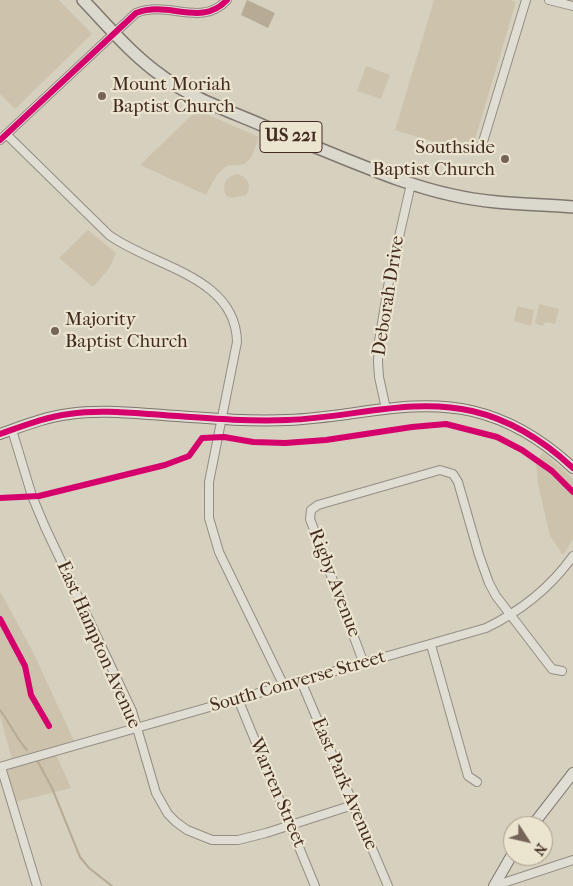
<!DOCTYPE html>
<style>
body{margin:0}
#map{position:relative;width:573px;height:886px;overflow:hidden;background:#d6d0bf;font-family:"IM FELL French Canon",serif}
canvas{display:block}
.north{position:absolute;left:503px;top:816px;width:50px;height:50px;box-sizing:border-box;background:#ebe4cf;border:1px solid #a79a89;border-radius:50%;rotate:125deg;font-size:14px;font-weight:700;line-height:20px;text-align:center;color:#422a21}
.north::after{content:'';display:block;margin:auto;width:18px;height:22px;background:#766458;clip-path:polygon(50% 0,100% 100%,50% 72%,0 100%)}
</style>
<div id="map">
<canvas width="573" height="886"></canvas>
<div class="north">N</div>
</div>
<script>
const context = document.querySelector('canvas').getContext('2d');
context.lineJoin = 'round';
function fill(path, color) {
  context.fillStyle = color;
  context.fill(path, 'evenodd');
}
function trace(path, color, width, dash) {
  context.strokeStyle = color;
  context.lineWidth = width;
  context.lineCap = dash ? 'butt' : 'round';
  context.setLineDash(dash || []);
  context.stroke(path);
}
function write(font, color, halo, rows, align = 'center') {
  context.font = font + ' "IM FELL French Canon",serif';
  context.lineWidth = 4.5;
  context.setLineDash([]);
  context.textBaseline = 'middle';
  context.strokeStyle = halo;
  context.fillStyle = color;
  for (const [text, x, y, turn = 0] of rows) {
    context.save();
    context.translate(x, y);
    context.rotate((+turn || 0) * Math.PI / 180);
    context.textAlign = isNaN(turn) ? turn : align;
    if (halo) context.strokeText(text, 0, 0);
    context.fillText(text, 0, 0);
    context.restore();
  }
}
fill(new Path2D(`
 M0 0H59L92 34 15 109 0 94Z
 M434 0H510L516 2 471 153 395 130Z
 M366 66 390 75 381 99 357 91Z
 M197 110 259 137C255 147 252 164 240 165 234 166 229 164 224 168 216 174 211 186 206 195L140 165Z
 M238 174C247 177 253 186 246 195L231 198 226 196C222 184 225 177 238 174Z
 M88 230 116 253 109 269 93 287 59 258Z
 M539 304 559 309 555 324 546 322 542 326 535 323Z
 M517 306 534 310 531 326 514 321Z
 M543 452 573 479V539L563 555 550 536 538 484 536 462Z
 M0 591 33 652 76 745 55 752 71 788 11 803 1 767 13 763 0 716Z`), '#cdc3ac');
fill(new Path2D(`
 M247 0 275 13 268 28 241 15Z`), '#b7ab95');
trace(new Path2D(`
 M0 710C10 723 16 738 27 750
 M38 762 52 788 80 857 89 868 112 886`), '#b7ab95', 2);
const street = new Path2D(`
 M549 0 573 6
 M6 134 109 235C153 267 236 276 237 342L209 482V518L219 552 284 686
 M0 140 136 13C169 0 201 28 227 0
 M482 145 526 0
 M386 409 379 377 378 362 379 341 389 281 411 184
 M12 430 32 496 45 527 132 711 156 793 168 814 176 822 187 830 212 840H238L266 833 353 805
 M431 645 468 776 477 782
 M364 664 310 519 311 510 318 505 440 470 453 474 458 482 479 555 489 583 496 596 552 669 562 671
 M301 681 388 886
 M238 699 315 886
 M0 767 486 628C521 611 550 588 573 556
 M1 767 37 886
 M494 886 573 860`);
const secondary = new Path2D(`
 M0 434C23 426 45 417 69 414 95 410 122 412 148 414 194 417 242 422 288 420 350 418 411 397 472 411 511 420 544 441 573 468
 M532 826 573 773
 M494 886 513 853`);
const primary = new Path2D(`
 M83 0C108 26 132 55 162 76 192 99 230 111 264 126 291 137 318 148 345 159 380 173 415 187 452 195 491 204 533 204 573 207`);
trace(street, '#948d83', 10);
trace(secondary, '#7f776e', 12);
trace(primary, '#7f776e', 14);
trace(street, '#e0ddd4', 8);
trace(secondary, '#e0ddd4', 10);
trace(primary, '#dbd8cd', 11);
trace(new Path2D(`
 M0 140 136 13C169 0 201 28 227 0
 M0 434C23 426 45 417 69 414 95 410 122 412 148 414 194 417 242 422 288 420 350 418 411 397 472 411 511 420 544 441 573 468
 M0 498 39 496 165 465 189 456 202 438 224 437 253 442 285 443 326 440 412 427 446 424 497 437 522 450 552 471 573 492
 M0 619 25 666 31 695 49 726`), '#d6006c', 6);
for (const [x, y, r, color] of [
 [102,96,5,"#766458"],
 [505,159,5,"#766458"],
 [55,331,5,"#766458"]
]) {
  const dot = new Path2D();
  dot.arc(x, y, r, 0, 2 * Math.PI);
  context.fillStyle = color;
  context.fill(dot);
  trace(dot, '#ebe4cf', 2);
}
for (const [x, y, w] of [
 [291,137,62]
]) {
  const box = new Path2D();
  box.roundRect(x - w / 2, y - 15.5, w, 31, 4);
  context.fillStyle = '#ebe4cf';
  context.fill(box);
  trace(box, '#422a21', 1);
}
write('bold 18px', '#422a21', null, [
 ["US 221",291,137]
]);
write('19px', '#422a21', '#ebe4cf', [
 ["Mount Moriah",112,85],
 ["Baptist Church",112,107],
 ["Southside",495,148,"right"],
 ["Baptist Church",495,170,"right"],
 ["Majority",65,320],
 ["Baptist Church",65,342]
], 'left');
write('19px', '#422a21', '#ebe4cf', [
 ["Deborah Drive",389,296,-81],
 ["Rigby Avenue",334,583,69],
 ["East Hampton Avenue",98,645,66],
 ["South Converse Street",298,682,-16],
 ["East Park Avenue",344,784,67],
 ["Warren Street",277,793,67]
]);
</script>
